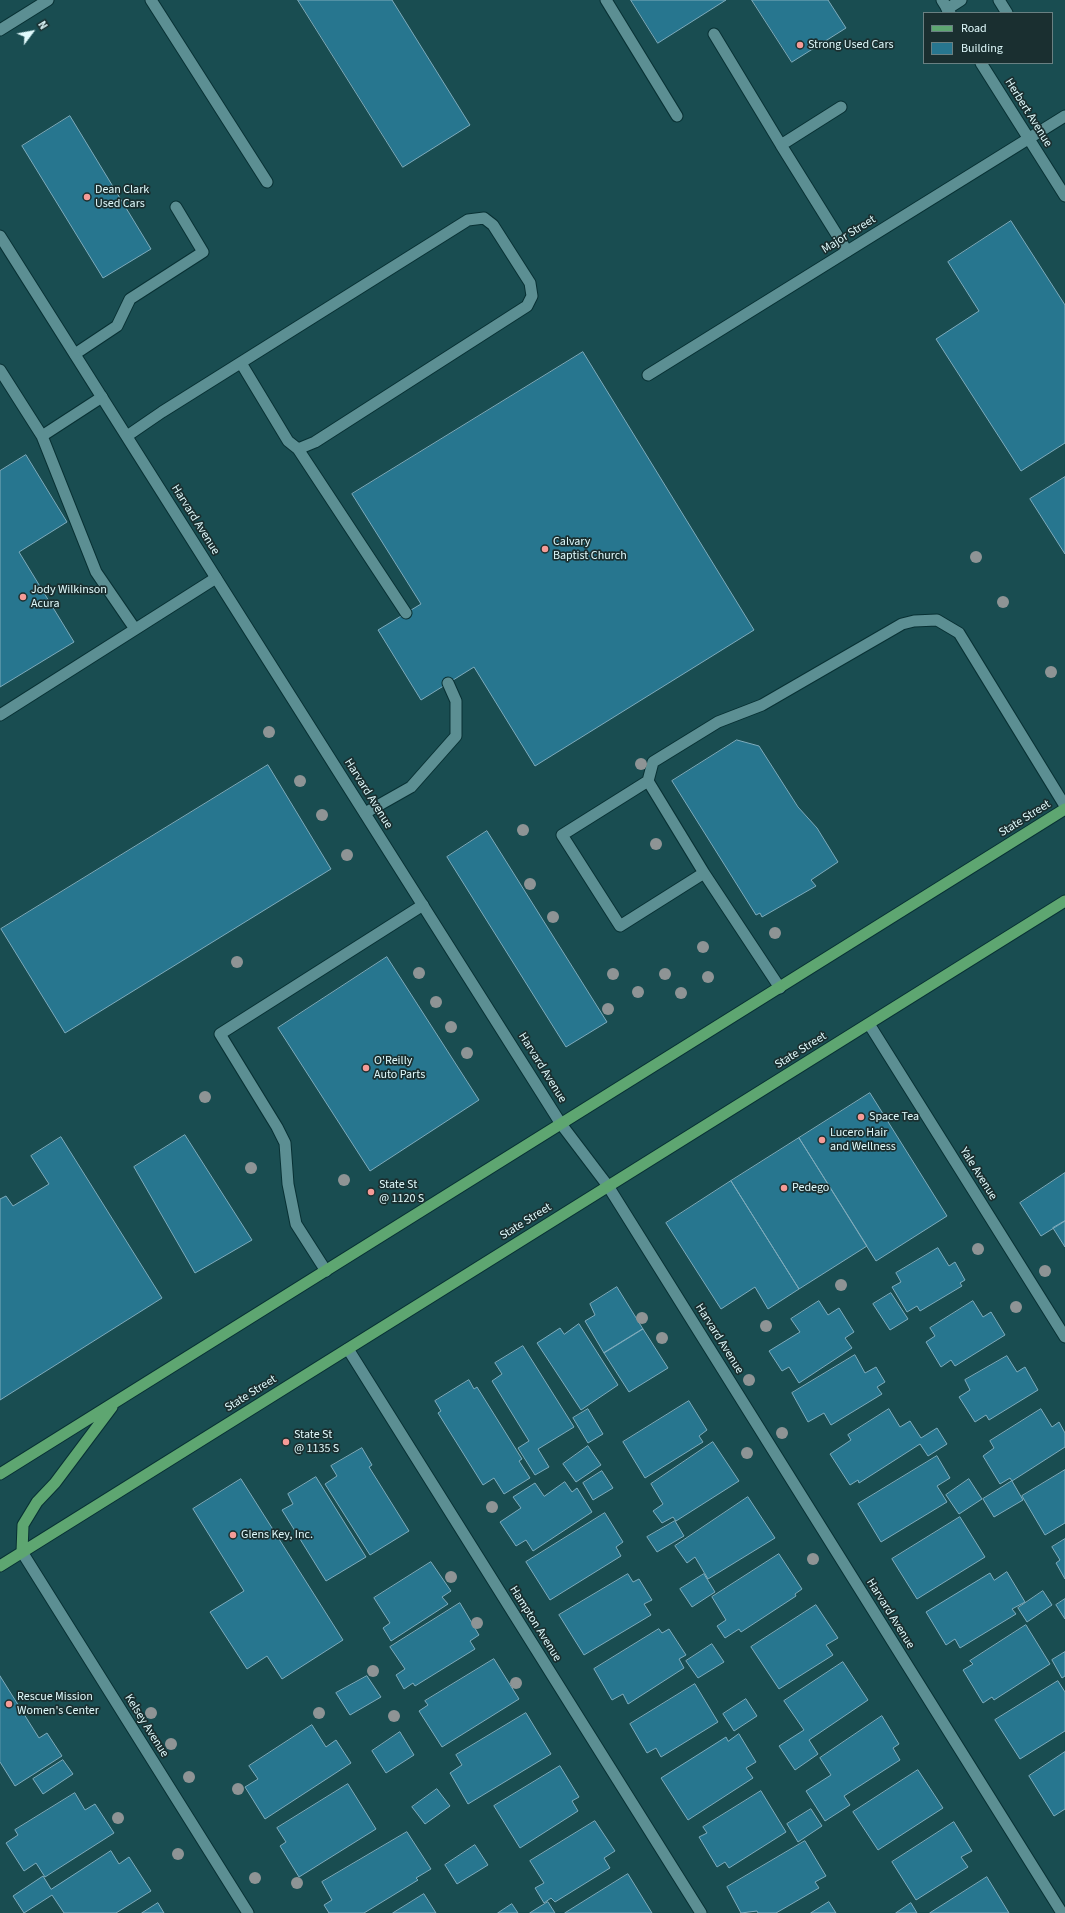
<!DOCTYPE html>
<style>
body{margin:0}
#map{position:relative;width:1065px;height:1913px;overflow:hidden;background:#194d51;font-family:"Source Sans 3",sans-serif}
canvas{display:block}
.legend{position:absolute;left:923px;top:12px;width:130px;height:52px;box-sizing:border-box;background:#1a2f30;border:1px solid #698082;margin:0;padding:5px 7px;list-style:none;font-size:12px;color:#e0fafc}
.legend li{display:flex;align-items:center;gap:8px;height:20px}
.legend b{width:20px;border:1px solid #698082}
.north{position:absolute;left:12px;top:12px;width:40px;height:40px;-webkit-text-stroke:3px #1a2f30;paint-order:stroke;rotate:58deg;font-size:11px;font-weight:700;line-height:16px;text-align:center;color:#e0fafc}
.north::after{content:'';display:block;margin:auto;width:14px;height:18px;background:#e0fafc;clip-path:polygon(50% 0,100% 100%,50% 72%,0 100%)}
</style>
<div id="map">
<canvas width="1065" height="1913"></canvas>
<ul class="legend">
<li><b style="height:5px;background:#5ea671"></b>Road</li>
<li><b style="height:11px;background:#27768f"></b>Building</li>
</ul>
<div class="north">N</div>
</div>
<script>
const context = document.querySelector('canvas').getContext('2d');
context.lineJoin = 'round';
function fill(path, color) {
  context.fillStyle = color;
  context.fill(path, 'evenodd');
}
function trace(path, color, width, dash) {
  context.strokeStyle = color;
  context.lineWidth = width;
  context.lineCap = dash ? 'butt' : 'round';
  context.setLineDash(dash || []);
  context.stroke(path);
}
function write(font, color, halo, rows, align = 'center') {
  context.font = font + ' "Source Sans 3",sans-serif';
  context.lineWidth = 3.5;
  context.setLineDash([]);
  context.textBaseline = 'middle';
  context.strokeStyle = halo;
  context.fillStyle = color;
  for (const [text, x, y, turn = 0] of rows) {
    context.save();
    context.translate(x, y);
    context.rotate((+turn || 0) * Math.PI / 180);
    context.textAlign = isNaN(turn) ? turn : align;
    if (halo) context.strokeText(text, 0, 0);
    context.fillText(text, 0, 0);
    context.restore();
  }
}
const building = new Path2D(`
 M298 0H392L470 125 403 167Z
 M631 0H726L658 43Z
 M752 0H828L846 28 792 62Z
 M70 116 151 249 103 278 22 146Z
 M1011 221 1065 305V443L1021 471 936 339 979 311 948 262Z
 M583 352 754 630 535 766 474 667 421 700 378 630 421 604 352 494Z
 M26 455 67 522 19 552 74 642 0 687V471Z
 M1065 477V554L1030 499Z
 M737 740 759 746 798 807 817 828 838 862 811 880 816 886 762 917 760 913 756 915 672 781Z
 M268 765 331 869 65 1033 1 929Z
 M487 831 607 1022 566 1047 447 857Z
 M387 957 479 1100 370 1171 278 1028Z
 M870 1093 947 1216 876 1261 799 1138Z
 M185 1135 252 1240 195 1273 134 1167Z
 M61 1137 162 1298 0 1400V1199L6 1196 13 1206 49 1184 31 1156Z
 M799 1138 867 1246 799 1289 731 1181Z
 M1065 1173V1221L1041 1236 1020 1203Z
 M731 1181 799 1289 768 1309 755 1287 721 1309 666 1223Z
 M1065 1221V1247L1053 1228Z
 M938 1248 949 1266 955 1262 965 1280 960 1283 962 1286 920 1311 917 1306 907 1312 892 1287 901 1282 896 1273Z
 M617 1287 643 1329 604 1353 585 1321 595 1315 590 1304Z
 M891 1293 908 1319 890 1330 873 1304Z
 M819 1301 828 1315 839 1308 854 1332 845 1338 852 1348 799 1383 789 1367 782 1371 769 1351 800 1332 791 1319Z
 M973 1301 983 1317 991 1312 1005 1335 955 1366 951 1360 941 1367 926 1342 935 1336 930 1328Z
 M579 1324 618 1385 581 1410 537 1343 560 1328 564 1334Z
 M643 1329 668 1368 629 1392 604 1353Z
 M523 1346 574 1427 538 1449 549 1467 535 1475 518 1448 529 1441 492 1381 502 1374 495 1363Z
 M855 1355 865 1373 876 1367 885 1382 877 1387 882 1394 831 1425 824 1413 808 1422 792 1393Z
 M1007 1356 1017 1372 1025 1367 1038 1390 989 1420 986 1415 975 1422 959 1397 970 1390 965 1380Z
 M469 1380 474 1389 477 1387 522 1459 519 1461 530 1478 504 1494 494 1478 483 1485 438 1413 441 1411 435 1401Z
 M689 1401 707 1430 699 1436 703 1442 645 1478 623 1442Z
 M588 1409 603 1434 588 1443 573 1418Z
 M889 1409 900 1427 910 1421 921 1438 937 1428 947 1444 928 1456 920 1444 859 1483 858 1480 850 1485 830 1454 851 1440 848 1435Z
 M1041 1409 1052 1427 1059 1422 1065 1433V1447L1012 1481 1010 1478 1000 1484 983 1456 994 1448 990 1441Z
 M713 1442 739 1481 676 1521 673 1517 662 1523 653 1511 663 1504 651 1484Z
 M588 1446 601 1465 576 1482 563 1464Z
 M362 1448 372 1465 369 1467 409 1531 370 1555 325 1484 337 1476 331 1466Z
 M937 1456 950 1478 937 1486 947 1502 881 1542 858 1504Z
 M1065 1470V1523L1045 1535 1022 1496Z
 M602 1471 613 1488 593 1500 583 1483Z
 M316 1477 366 1557 326 1581 282 1510 293 1504 288 1494Z
 M241 1479 343 1640 282 1679 267 1656 247 1669 210 1612 244 1591 193 1509Z
 M969 1479 982 1499 959 1514 946 1495Z
 M1012 1481 1023 1500 994 1517 983 1499Z
 M565 1482 572 1492 577 1488 592 1512 533 1551 526 1540 516 1546 500 1522 521 1508 513 1497 535 1483 544 1496Z
 M748 1497 775 1538 708 1579 695 1557 687 1563 675 1546Z
 M605 1513 623 1542 616 1547 621 1556 550 1600 526 1562Z
 M960 1517 985 1557 917 1599 892 1559Z
 M675 1521 684 1536 657 1552 647 1537Z
 M1065 1539V1579L1056 1563 1060 1560 1052 1547Z
 M779 1554 802 1589 795 1594 796 1596 741 1632 739 1629 725 1638 717 1626 726 1620 712 1597Z
 M431 1562 451 1591 442 1597 448 1604 391 1641 383 1628 390 1623 374 1598Z
 M1007 1572 1025 1602 1012 1609 1016 1614 960 1648 955 1639 946 1645 926 1612 990 1573 994 1580Z
 M628 1574 633 1582 639 1579 652 1600 644 1604 651 1615 584 1655 559 1615Z
 M704 1574 715 1592 692 1607 680 1589Z
 M1043 1591 1052 1605 1027 1622 1018 1608Z
 M1065 1599V1619L1056 1605Z
 M460 1603 479 1635 470 1641 475 1649 415 1686 413 1683 404 1689 396 1675 405 1669 390 1647Z
 M816 1605 838 1638 826 1645 833 1655 779 1689 751 1647Z
 M1026 1625 1050 1664 994 1700 992 1697 983 1703 963 1670 973 1664 970 1661Z
 M659 1629 662 1633 669 1629 686 1655 679 1659 684 1668 628 1704 623 1694 612 1700 594 1669Z
 M712 1644 724 1662 698 1678 686 1661Z
 M1065 1652V1676L1062 1678 1052 1660Z
 M494 1659 519 1699 442 1747 419 1711 428 1705 425 1701Z
 M843 1662 868 1700 809 1740 818 1754 795 1770 779 1746 804 1730 784 1701Z
 M0 1676 39 1738 47 1733 62 1756 15 1786 0 1762Z
 M367 1676 381 1697 350 1715 336 1693Z
 M1058 1681 1065 1692V1731L1020 1759 995 1720Z
 M695 1684 718 1722 661 1757 656 1748 647 1753 630 1724Z
 M746 1699 757 1716 734 1731 723 1714Z
 M526 1713 551 1754 468 1804 450 1773 462 1765 456 1755Z
 M882 1716 899 1744 893 1748 900 1760 844 1796 850 1805 825 1821 806 1791 831 1775 820 1758Z
 M312 1725 326 1747 336 1740 351 1763 265 1819 245 1787 258 1779 249 1766Z
 M400 1732 414 1755 386 1773 372 1751Z
 M739 1734 756 1762 746 1768 753 1778 688 1820 661 1778 726 1737 728 1741Z
 M1065 1752V1809L1054 1816 1029 1776Z
 M63 1760 73 1774 43 1794 33 1779Z
 M560 1766 579 1797 572 1801 578 1811 520 1848 494 1806Z
 M918 1770 943 1808 878 1850 853 1812Z
 M348 1784 376 1829 299 1877 280 1846 286 1842 277 1828Z
 M437 1789 450 1806 425 1824 412 1807Z
 M761 1791 786 1832 729 1868 725 1862 717 1867 699 1837 707 1833 703 1827Z
 M75 1793 85 1810 95 1804 114 1833 45 1877 36 1863 24 1871 6 1843 18 1835 15 1830Z
 M811 1809 822 1826 798 1842 787 1824Z
 M595 1821 615 1851 604 1858 610 1868 555 1902 551 1898 544 1903 535 1888 544 1883 530 1861Z
 M954 1822 972 1851 961 1857 968 1867 916 1900 892 1862Z
 M407 1832 431 1869 416 1878 418 1880 364 1913H329L324 1905 332 1900 322 1882Z
 M805 1841 826 1876 815 1882 819 1888 776 1913H758L757 1911 741 1913 727 1887Z
 M475 1845 488 1865 457 1884 445 1865Z
 M111 1851 119 1864 129 1857 151 1891 116 1913H64L52 1895 24 1913 13 1896 43 1876 51 1889Z
 M628 1874 652 1913H565Z
 M987 1877 1009 1913H930Z
 M424 1894 436 1913H393Z
 M548 1902 555 1913H530Z
 M829 1902 836 1913H811Z
 M158 1903 164 1913H142Z
 M911 1903 917 1913H896Z
 M512 1904 518 1913H498Z`);
fill(building, '#27768f');
trace(building, '#7eabbc', 1);
const service = new Path2D(`
 M151 0 267 182
 M606 0 677 116
 M999 0 1007 13
 M947 9 961 0
 M714 34 781 145
 M841 107 781 145 847 251
 M75 354 117 326 130 299 203 252 176 207
 M0 370 42 436 102 397
 M42 436 96 572 135 629
 M127 436 162 412 468 220 484 218 493 225 530 283 532 296 527 306 315 442 298 449 288 441 241 363
 M298 449 406 613
 M0 715 216 578
 M648 781 653 762 718 722 762 705 902 624 914 621 937 620 959 633 1065 806
 M365 813 411 787 456 736V701L448 683
 M704 873 620 926 562 835 648 781 704 873 780 988
 M326 1271 296 1224 288 1184 285 1143 277 1127 220 1034 423 905`);
const minor = new Path2D(`
 M942 0 950 13
 M981 63 1065 196
 M0 236 561 1124 608 1186 1062 1913
 M648 375 1065 116
 M869 1024 1065 1337
 M348 1349 701 1913
 M22 1552 248 1913`);
const tertiary = new Path2D(`
 M0 30 48 0`);
const primary = new Path2D(`
 M0 1474 1065 809
 M22 1552 23 1525 37 1502 55 1483 112 1407
 M0 1566 1065 901`);
trace(service, '#083134', 13);
trace(minor, '#083134', 13);
trace(tertiary, '#083134', 13);
trace(primary, '#083134', 13);
trace(service, '#5c8f93', 11);
trace(minor, '#5c8f93', 11);
trace(tertiary, '#5c8f93', 11);
trace(primary, '#5ea671', 11);
context.fillStyle = '#8e9495';
for (const [x, y] of [
 [976,557],
 [1003,602],
 [1051,672],
 [269,732],
 [641,764],
 [300,781],
 [322,815],
 [523,830],
 [656,844],
 [347,855],
 [530,884],
 [553,917],
 [775,933],
 [703,947],
 [237,962],
 [419,973],
 [613,974],
 [665,974],
 [708,977],
 [638,992],
 [681,993],
 [436,1002],
 [608,1009],
 [451,1027],
 [467,1053],
 [205,1097],
 [251,1168],
 [344,1180],
 [978,1249],
 [1045,1271],
 [841,1285],
 [1016,1307],
 [642,1318],
 [766,1326],
 [662,1338],
 [749,1380],
 [782,1433],
 [747,1453],
 [492,1507],
 [813,1559],
 [451,1577],
 [477,1623],
 [373,1671],
 [516,1683],
 [151,1713],
 [319,1713],
 [394,1716],
 [171,1744],
 [189,1777],
 [238,1789],
 [118,1818],
 [178,1854],
 [255,1878],
 [297,1883]
]) {
  context.beginPath();
  context.arc(x, y, 6, 0, 2 * Math.PI);
  context.fill();
}
for (const [x, y, r, color] of [
 [800,45,4,"#f59b97"],
 [87,197,4,"#f59b97"],
 [545,549,4,"#f59b97"],
 [23,597,4,"#f59b97"],
 [366,1068,4,"#f59b97"],
 [861,1117,4,"#f59b97"],
 [822,1140,4,"#f59b97"],
 [784,1188,4,"#f59b97"],
 [371,1192,4,"#f59b97"],
 [286,1442,4,"#f59b97"],
 [233,1535,4,"#f59b97"],
 [9,1704,4,"#f59b97"]
]) {
  const dot = new Path2D();
  dot.arc(x, y, r, 0, 2 * Math.PI);
  context.fillStyle = color;
  context.fill(dot);
  trace(dot, '#1a2f30', 1.5);
}
write('12px', '#e0fafc', '#1a2f30', [
 ["Strong Used Cars",808,45],
 ["Dean Clark",95,190],
 ["Used Cars",95,204],
 ["Calvary",553,542],
 ["Baptist Church",553,556],
 ["Jody Wilkinson",31,590],
 ["Acura",31,604],
 ["O'Reilly",374,1061],
 ["Auto Parts",374,1075],
 ["Space Tea",869,1117],
 ["Lucero Hair",830,1133],
 ["and Wellness",830,1147],
 ["State St",379,1185],
 ["@ 1120 S",379,1199],
 ["Pedego",792,1188],
 ["State St",294,1435],
 ["@ 1135 S",294,1449],
 ["Glens Key, Inc.",241,1535],
 ["Rescue Mission",17,1697],
 ["Women's Center",17,1711]
], 'left');
write('12px', '#e0fafc', '#1a2f30', [
 ["Herbert Avenue",1028,113,58],
 ["Major Street",849,235,-32],
 ["Harvard Avenue",195,520,58],
 ["Harvard Avenue",368,794,58],
 ["State Street",1025,819,-32],
 ["State Street",801,1051,-32],
 ["Harvard Avenue",542,1068,58],
 ["Yale Avenue",978,1174,58],
 ["State Street",526,1222,-32],
 ["Harvard Avenue",719,1339,58],
 ["State Street",251,1394,-32],
 ["Harvard Avenue",890,1614,58],
 ["Hampton Avenue",535,1624,58],
 ["Kelsey Avenue",146,1726,58]
]);
</script>
